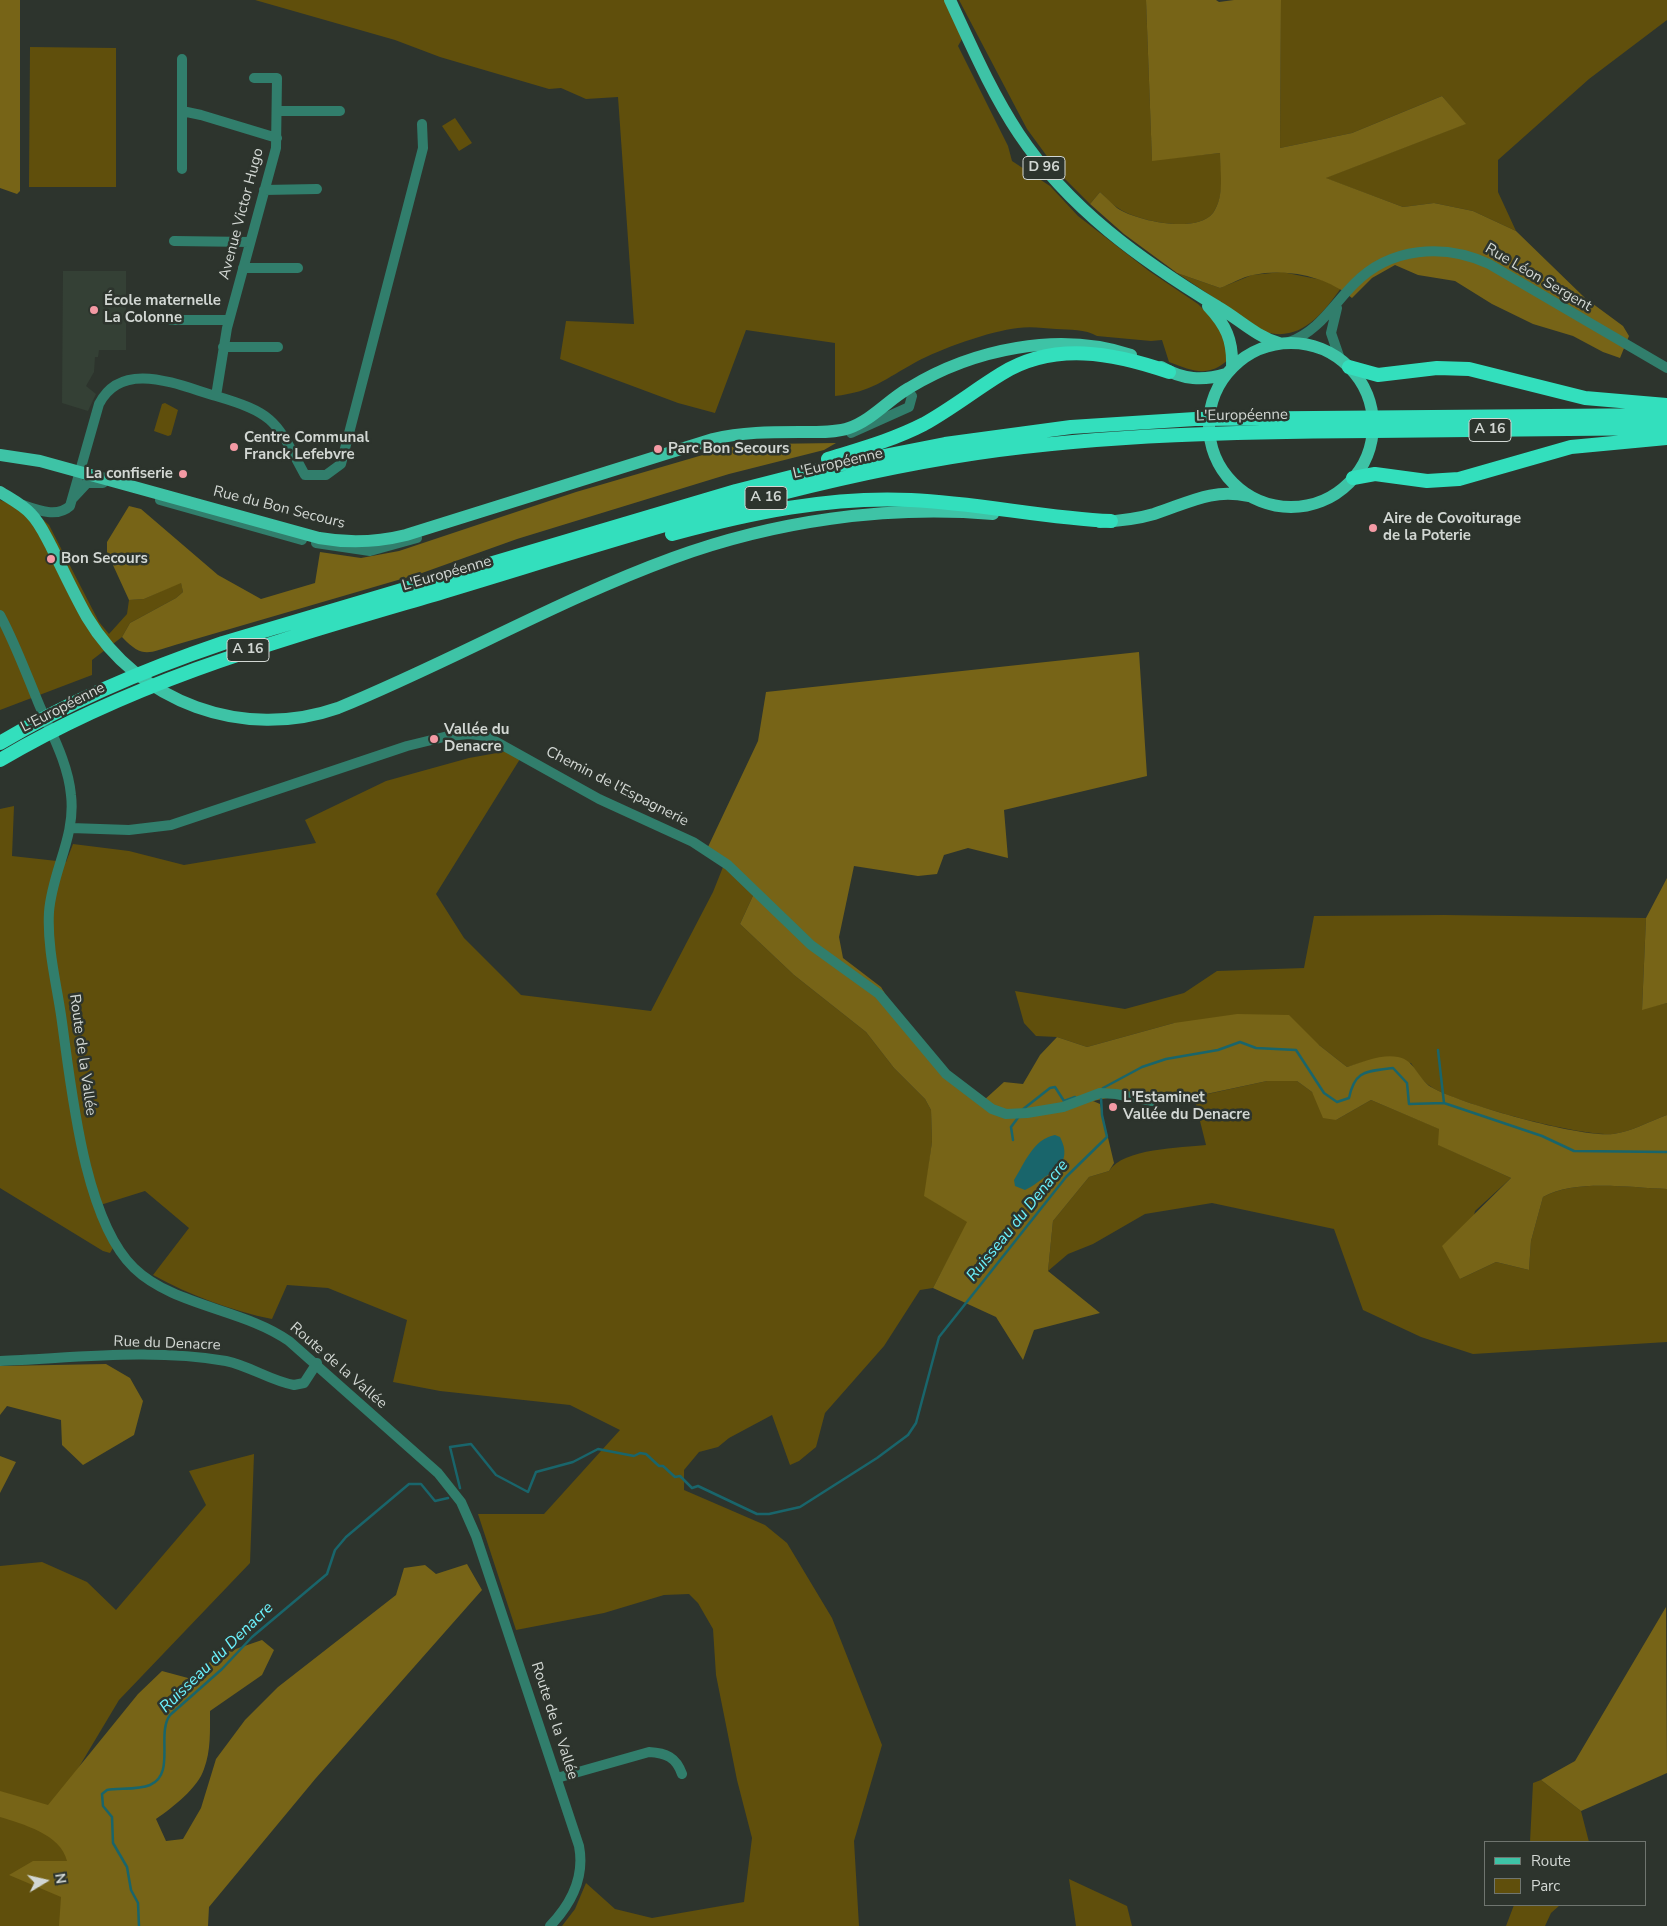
<!DOCTYPE html>
<meta charset="utf-8">
<style>
body{margin:0}
#map{position:relative;width:1667px;height:1926px;overflow:hidden;background:#2d342d;font-family:"Nunito Sans",sans-serif}
canvas{display:block}
.legend{position:absolute;left:1484px;top:1841px;width:162px;height:65px;box-sizing:border-box;background:#2d342d;border:1px solid #6f756f;margin:0;padding:6px 9px;list-style:none;font-size:15px;color:#d2d7d3}
.legend li{display:flex;align-items:center;gap:10px;height:25px}
.legend b{width:25px;border:1px solid #6f756f}
.north{position:absolute;left:20px;top:1856px;width:50px;height:50px;-webkit-text-stroke:4px #2d342d;paint-order:stroke;rotate:81deg;font-size:14px;font-weight:700;line-height:20px;text-align:center;color:#d2d7d3}
.north::after{content:'';display:block;margin:auto;width:18px;height:22px;background:#d2d7d3;clip-path:polygon(50% 0,100% 100%,50% 72%,0 100%)}
</style>
<div id="map">
<canvas width="1667" height="1926"></canvas>
<ul class="legend">
<li><b style="height:6px;background:#3ec3a6"></b>Route</li>
<li><b style="height:14px;background:#604f0c"></b>Parc</li>
</ul>
<div class="north">N</div>
</div>
<script>
const c = document.querySelector('canvas').getContext('2d');
c.lineJoin = 'round';
function fillPath(path, color) { c.fillStyle = color; c.fill(path, 'evenodd'); }
function trace(path, color, width, dash) { c.strokeStyle = color; c.lineWidth = width; c.lineCap = dash ? 'butt' : 'round'; c.setLineDash(dash || []); c.stroke(path); }
function label(font, color, halo, rows, align = 'center') {
  c.font = font + ' "Nunito Sans",sans-serif'; c.lineWidth = 5; c.setLineDash([]); c.textBaseline = 'middle'; c.strokeStyle = halo; c.fillStyle = color; for (const [text, x, y, turn = 0] of rows) {
    c.save(); c.translate(x, y); c.rotate((+turn || 0) * Math.PI / 180); c.textAlign = isNaN(turn) ? turn : align; if (halo) c.strokeText(text, 0, 0); c.fillText(text, 0, 0); c.restore();
  }
}
fillPath(new Path2D(`
 M63,271H126V350H99L98,357H95L94,372L86,386L96,394L88,411L62,403Z`), '#344035');
fillPath(new Path2D(`
 M255,0H945L962,39L958,46L1008,146L1012,161L1050,186L1078,216L1149,271L1198,304L1215,321L1226,340L1228,360C1207,378 1193,371 1169,362L1162,340L1151,341L1097,336C1085,329 1070,330 1056,329C1044,328 1030,326 1018,328C990,331 940,349 916,362C885,379 872,392 835,396V343L746,330L715,413L678,403L560,359L566,321L634,324L618,97L586,99L561,88L549,89L440,57L395,40Z
 M959,0H1146L1152,160L1220,153C1221,172 1225,196 1213,213C1197,234 1136,221 1118,208C1111,204 1106,197 1100,192L1090,204L1060,174L1027,129Z
 M1281,0H1667V20L1589,79L1498,160V192L1516,231L1473,211L1434,203L1403,207L1325,178L1465,124L1442,96L1352,133L1280,148Z
 M30,47L116,48V187H29Z
 M455,118L472,143L459,151L442,126Z
 M1282,272L1322,280L1341,288C1322,315 1300,342 1265,332L1177,273L1220,288L1252,275Z
 M165,403L178,410L171,435L168,436L154,431L162,404Z
 M0,500L38,515L49,525L99,622L109,634L127,614L129,600L144,599L181,582L183,592L176,598L130,623L122,637L92,660V675L0,710Z
 M508,751L520,759L436,894L464,938L521,995L651,1011L713,892L725,862L757,887L740,924L794,975L866,1032L894,1068L925,1099L931,1110L932,1142L925,1196L968,1222L933,1288L920,1290L884,1346L825,1413L816,1447L799,1461L790,1465L772,1415L729,1438L718,1447L699,1452L684,1470V1490L765,1525L787,1543L832,1618L882,1745L854,1841L859,1926H562L575,1909L586,1883L615,1909L652,1918L744,1902L752,1838L737,1780L716,1675L713,1629L698,1603L689,1594L664,1595L604,1613L516,1630L478,1514H544L620,1430L570,1405L440,1391L393,1382L407,1320L328,1288L287,1285L272,1319C232,1311 189,1295 153,1275L189,1228L145,1191L94,1207L113,1248L110,1253L103,1251L0,1188V809L14,806L12,856L66,862L73,844L129,851L184,865L316,843L305,820L386,781L469,758Z
 M1444,915L1646,918L1642,1009L1667,1003V1115C1650,1121 1631,1132 1613,1134C1582,1137 1456,1104 1430,1086C1422,1081 1416,1071 1411,1063L1371,1060L1347,1067L1319,1045L1174,1023L1087,1047L1057,1037L1036,1036L1024,1023L1015,991L1125,1009L1184,993L1217,971L1304,968L1314,916Z
 M1267,1081H1297L1312,1092L1336,1120L1371,1100L1440,1129L1439,1145L1511,1178L1475,1211L1460,1279L1496,1262L1529,1270L1531,1241L1543,1197C1576,1179 1630,1188 1667,1189V1342L1473,1354L1421,1337L1363,1310L1334,1229L1212,1203L1145,1214L1093,1244L1068,1254L1048,1271L1053,1221L1089,1177L1109,1171C1123,1148 1181,1148 1206,1145L1194,1097Z
 M254,1454L250,1563L119,1700L70,1782L87,1880L72,1926H0V1566L42,1562L87,1582L116,1610L206,1505L189,1471Z
 M1541,1780L1581,1811L1589,1842H1530L1533,1783Z
 M1069,1879L1127,1906L1132,1926H1076Z
 M1514,1905H1560L1551,1913L1545,1926H1506Z`), '#604f0c');
fillPath(new Path2D(`
 M0,0H20V191L17,194L0,188Z
 M1146,0H1216L1219,2L1234,0H1281L1280,148L1352,133L1442,96L1466,124L1326,178L1403,207L1434,203L1473,211L1516,231L1585,298L1623,326L1629,336L1620,358L1603,352L1573,336L1533,324L1492,304L1455,281L1418,275L1395,265L1372,278L1352,298C1326,276 1286,268 1253,275C1242,277 1231,284 1220,288L1177,273L1124,234L1090,204L1100,192C1106,197 1111,203 1117,208C1136,221 1197,234 1213,213C1225,196 1220,172 1220,153L1152,161Z
 M836,443L824,450L729,474L517,539L422,573L175,645C148,653 143,659 122,637L130,623L176,598L183,592L181,583L144,599L129,600L107,552V542L129,506L141,509L218,575L261,599L315,583L320,552L361,558L399,551L576,492L730,447L765,444Z
 M1139,652L1147,776L1004,810L1008,858L968,848L944,855L937,874L918,876L854,866L839,937L843,958L881,987L904,1025L931,1056L983,1101L1004,1082L1023,1084L1040,1055L1057,1037L1087,1047L1174,1023L1237,1014L1289,1015L1319,1045L1347,1067C1363,1062 1381,1054 1398,1057C1415,1060 1418,1079 1431,1087C1461,1104 1580,1138 1613,1134C1631,1132 1650,1121 1667,1115V1189C1630,1188 1575,1179 1543,1197L1531,1241L1529,1270L1496,1262L1460,1279L1442,1246L1511,1178L1438,1145L1439,1129L1371,1100L1336,1120L1323,1118L1312,1092L1297,1081H1267L1155,1105L1117,1096L1093,1101L1100,1104L1114,1163L1109,1171L1089,1177L1053,1221L1048,1271L1100,1313L1034,1330L1023,1360L996,1317L933,1288L967,1222L924,1196L932,1142L931,1110L925,1099L894,1068L866,1032L794,975L740,924L757,887L707,849L758,741L766,692Z
 M1667,878V1003L1642,1010L1646,918Z
 M106,1364L130,1378L143,1401L134,1435L83,1465L62,1445L61,1420L7,1406L0,1415V1366Z
 M0,1456L16,1462L0,1493Z
 M467,1564L482,1590L316,1778L209,1907L208,1926H59L61,1897L9,1875L33,1861H67C61,1834 22,1824 0,1817V1791L48,1805L138,1694L162,1671L188,1678L221,1654L262,1640L274,1650L262,1675L210,1711C210,1730 211,1751 204,1769C198,1788 172,1808 156,1819L166,1841L183,1839L201,1808L216,1759L245,1720L278,1687L396,1595L404,1568L425,1565L436,1574Z
 M1666,1607L1667,1773L1581,1811L1541,1780L1575,1761Z`), '#776417');
fillPath(new Path2D(`
 M1055,1135L1060,1137C1067,1151 1065,1157 1059,1170C1043,1175 1039,1184 1025,1190L1015,1186L1014,1180C1025,1163 1033,1139 1055,1135Z`), '#19656b');
trace(new Path2D(`
 M1438,1050L1444,1103
 M1102,1091L1103,1088L1142,1067L1166,1059L1218,1050L1240,1042L1256,1048L1296,1050L1324,1093L1337,1102L1349,1098C1355,1069 1367,1072 1393,1068L1407,1083L1409,1104L1444,1103L1542,1136L1574,1151L1667,1152
 M1022,1110L1050,1088L1055,1087L1064,1101L1075,1097
 M1013,1140L1011,1127L1020,1115
 M460,1488L450,1447L471,1444L496,1475L528,1492L536,1472L573,1462L598,1449L634,1456L640,1453L646,1454L659,1466H663L675,1477L680,1476L692,1488L698,1486L757,1514H769L800,1507L877,1458L908,1435L916,1423L939,1337L1066,1177L1107,1137L1102,1115L1101,1097
 M139,1926L138,1903L131,1890L127,1867L113,1843L112,1817L103,1806L102,1794L107,1790C120,1788 138,1790 150,1785C176,1774 156,1734 170,1715L222,1669L252,1637L327,1574L335,1550L346,1537L409,1484H421L435,1501L448,1498`), '#19656b', 2.5);
trace(new Path2D(`
 M182,111L201,115L277,138
 M277,111H340
 M182,169V59
 M264,190L317,189
 M174,241L250,242
 M243,268H298
 M1337,308L1331,333L1340,359
 M171,320H229
 M1289,342C1319,331 1332,306 1354,284C1390,247 1444,243 1489,264L1667,368
 M223,347H278
 M216,396C277,414 276,422 305,475H326L341,464L423,148L422,124
 M851,433L909,407L912,396L906,389
 M73,498L87,483H103
 M160,500L302,540
 M23,505C37,510 57,518 70,506L99,404C122,358 180,386 216,396L227,328L276,148L277,78H254
 M316,543L370,551L417,538
 M0,615C15,643 26,673 38,702C50,731 68,762 71,795C76,837 52,871 49,912C47,946 56,982 61,1015C71,1084 83,1219 134,1268C173,1306 244,1309 289,1341L438,1473L461,1502L476,1536L579,1846C585,1877 571,1904 550,1926
 M71,828L129,830L171,825L407,746L448,736L469,734L486,736L599,799L693,842L728,865L811,945L879,994L946,1074L992,1109L1006,1114L1027,1113L1063,1107L1100,1093L1116,1094L1152,1101
 M0,1361C74,1358 152,1348 226,1361C250,1366 271,1381 294,1385L304,1383L317,1363
 M557,1778L649,1752C666,1753 676,1757 682,1774`), '#317e6c', 10);
trace(new Path2D(`
 M950,0C971,45 991,92 1019,134C1069,209 1142,261 1218,307C1239,319 1255,336 1279,343
 M1208,306C1226,325 1233,340 1232,367
 M1209 425a82 82 0 1 1 164 0a82 82 0 1 1-164 0Z
 M1161,367C1183,380 1203,381 1226,374
 M0,455L40,461L319,538C347,543 378,542 406,535L713,439C742,432 770,432 800,432C816,432 834,433 849,428C872,420 888,400 909,388C973,349 1059,331 1131,355
 M0,492C11,499 23,505 31,514C40,523 45,535 51,546C63,570 74,594 87,617C138,703 244,741 338,708C451,662 558,600 673,558C774,521 886,505 993,514
 M1100,522C1119,521 1137,519 1154,514C1188,503 1212,488 1248,496`), '#3ec3a6', 12);
trace(new Path2D(`
 M1349,367L1378,375L1437,368L1469,369L1585,398L1667,405
 M828,459C860,449 893,440 924,424C951,409 975,390 1001,374C1054,341 1114,353 1169,372
 M1353,478L1375,474L1427,481L1459,479L1571,447L1667,438
 M672,534C750,513 830,496 911,500C979,503 1044,518 1111,521
 M0,743C70,701 146,669 223,643L736,491L838,465L945,444L1071,427L1195,419L1667,415
 M0,760C141,677 288,638 443,592C619,539 795,480 977,453C1109,434 1241,432 1373,431C1471,430 1569,429 1667,428`), '#33dfbd', 14);
for (const [x, y, r, color] of [
 [94,310,5,"#f49aa4"],
 [234,447,5,"#f49aa4"],
 [658,449,5,"#f49aa4"],
 [183,474,5,"#f49aa4"],
 [1373,528,5,"#f49aa4"],
 [51,559,5,"#f49aa4"],
 [434,739,5,"#f49aa4"],
 [1113,1107,5,"#f49aa4"]
]) { const dot = new Path2D(); dot.arc(x, y, r, 0, 2 * Math.PI); c.fillStyle = color; c.fill(dot); trace(dot, '#2d342d', 2); }
for (const [x, y, w] of [
 [1044,168,42],
 [1490,430,42],
 [766,498,42],
 [248,650,42]
]) { const box = new Path2D(); box.roundRect(x - w / 2, y - 11.5, w, 23, 4); c.fillStyle = '#2d342d'; c.fill(box); trace(box, '#d2d7d3', 1); }
label('bold 14px', '#d2d7d3', null, [
 ["D 96",1044,168],
 ["A 16",1490,430],
 ["A 16",766,498],
 ["A 16",248,650]
]);
label('15px', '#d2d7d3', '#2d342d', [
 ["Avenue Victor Hugo",242,214,-75],
 ["Rue Léon Sergent",1538,278,30],
 ["L'Européenne",1242,416,-1],
 ["L'Européenne",838,464,-13],
 ["Rue du Bon Secours",279,508,14],
 ["L'Européenne",447,574,-16],
 ["L'Européenne",63,708,-27],
 ["Chemin de l'Espagnerie",617,787,27],
 ["Route de la Vallée",82,1055,82],
 ["Rue du Denacre",167,1344,2],
 ["Route de la Vallée",338,1366,41],
 ["Route de la Vallée",554,1721,72]
]);
label('bold 15px', '#d2d7d3', '#2d342d', [
 ["École maternelle",104,301],
 ["La Colonne",104,318],
 ["Centre Communal",244,438],
 ["Franck Lefebvre",244,455],
 ["Parc Bon Secours",668,449],
 ["La confiserie",173,474,"right"],
 ["Aire de Covoiturage",1383,519],
 ["de la Poterie",1383,536],
 ["Bon Secours",61,559],
 ["Vallée du",444,730],
 ["Denacre",444,747],
 ["L'Estaminet",1123,1098],
 ["Vallée du Denacre",1123,1115]
], 'left');
label('italic 16px', '#6cf3fe', '#2d342d', [
 ["Ruisseau du Denacre",1018,1221,-51],
 ["Ruisseau du Denacre",217,1658,-44]
]);
</script>
